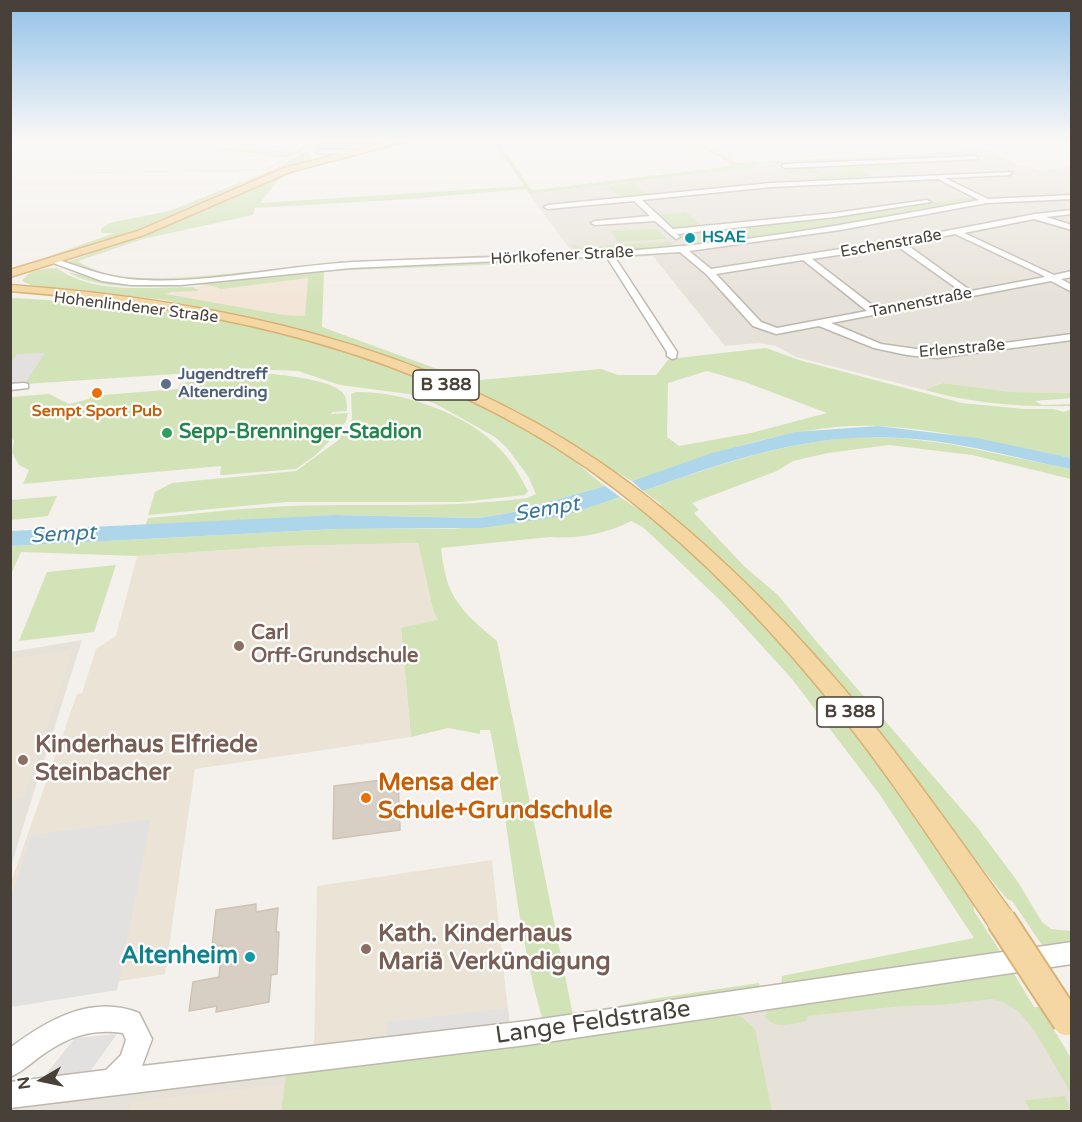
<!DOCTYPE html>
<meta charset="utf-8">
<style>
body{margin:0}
#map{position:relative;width:1082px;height:1122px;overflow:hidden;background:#f4f0eb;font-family:"Varela Round",sans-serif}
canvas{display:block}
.frame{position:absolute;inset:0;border:12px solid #474139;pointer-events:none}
.north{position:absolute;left:12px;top:1050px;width:60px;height:60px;-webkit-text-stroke:4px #fff;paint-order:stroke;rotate:261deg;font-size:16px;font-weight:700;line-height:24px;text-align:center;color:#474139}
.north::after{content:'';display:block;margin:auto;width:21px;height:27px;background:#474139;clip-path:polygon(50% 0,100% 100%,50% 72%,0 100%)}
</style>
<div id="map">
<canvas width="1082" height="1122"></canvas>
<div class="frame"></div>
<div class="north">N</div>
</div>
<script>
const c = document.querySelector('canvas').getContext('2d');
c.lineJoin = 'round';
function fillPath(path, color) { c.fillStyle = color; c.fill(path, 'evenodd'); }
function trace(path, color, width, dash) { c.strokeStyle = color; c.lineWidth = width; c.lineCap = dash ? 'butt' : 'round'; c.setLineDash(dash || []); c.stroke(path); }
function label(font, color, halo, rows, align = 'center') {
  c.font = font + ' "Varela Round",sans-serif'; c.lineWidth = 4.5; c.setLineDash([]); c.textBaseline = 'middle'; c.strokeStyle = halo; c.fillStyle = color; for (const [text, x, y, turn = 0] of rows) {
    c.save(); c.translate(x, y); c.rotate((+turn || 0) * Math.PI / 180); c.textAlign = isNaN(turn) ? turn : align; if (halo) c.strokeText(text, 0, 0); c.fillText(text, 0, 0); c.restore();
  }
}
fillPath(new Path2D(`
 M990,150L1016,164L1040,171L1071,166V393L1012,392L943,383L925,390L796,357L776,346L758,343L725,346L648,250L571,254V251L529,194L743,169L737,163Z
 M82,640L27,814L11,866V652Z
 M1010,973L1072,1074L1071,1112H11V1104Z`), '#e7e2d9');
fillPath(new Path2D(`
 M300,277L309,278L305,316L284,315L165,294L172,292L198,291L193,287L211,284L221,289Z`), '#f3e6d9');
fillPath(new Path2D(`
 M418,543L433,610L439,621L401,629L411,737L195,769L165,974L11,998V882L77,694L82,693L96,649L116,636L137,556L283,546Z
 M72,650L23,797L11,799V659Z
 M492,860L510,1029L314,1051L317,886Z
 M286,1084L281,1111L130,1112L131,1102Z`), '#ebe4d6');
fillPath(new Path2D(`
 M311,140H316L307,148L267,170L11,174L266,169L288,158L212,149L229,148L296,152Z
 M321,140H402L337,152L317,149L315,146Z
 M412,140H421L365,151L293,172L280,178L260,203L524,186L493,140H497L531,189L534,190L732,166L719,156L683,140L710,149L737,163L778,161L779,164L757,163L750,172L740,167L743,169L529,194L527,189L409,199L255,208L253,215L143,239L78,261C111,285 176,278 215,275C227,274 240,272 252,272L248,275C194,279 140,287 88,270C81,268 72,266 67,262L125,241L285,173L385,145Z
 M306,151L312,159L244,183L130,233L97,245L47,257L114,233H101V229L109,223L169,211L274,169Z
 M900,164L914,169L864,171L874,178L821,181L811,173H789L785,167H814L822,174L843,173L835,167Z
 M632,183L651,196L623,198L607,186Z
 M968,198L979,200L859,224L734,241L690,244L683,241L677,234Z
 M685,212L706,228L673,229L658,215Z
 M657,229L667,239L618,242L611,231Z
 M664,242H670L673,245L670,246L672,248L580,254L571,245H578L581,250L593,249L599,246Z
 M649,253L652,256L487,265L324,271L322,327L470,381L601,369L618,375H656L669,359L766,348L799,360L962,403L1024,409H1054L1064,412L1071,409V458C1007,446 943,429 877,426C792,423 711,455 632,481L554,435L444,379L234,315L165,300L31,285L22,281C29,269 44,269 57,268C94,295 149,287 193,287L199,291L172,292L166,294L284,315L305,316L308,278L221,289C206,282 191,285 175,286C145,287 94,289 68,272L103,280L137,284L378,265ZM707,371L745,382L827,413L751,433L679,446L667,437L668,383Z
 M11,298C176,306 343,333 492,412C521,427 551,444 577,463C587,471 595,479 605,486L509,513L479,518L334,515L145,526L148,518C195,514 242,508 289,506C369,503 448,509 527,498L536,494L528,476L507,448L495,437L436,404L409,394L340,385L298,371L252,369L25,384L17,354L11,364Z
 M238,372C258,372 330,377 343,393C347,398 347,405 347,411L332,412L331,414L348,413L346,421L338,432L317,454L296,469L222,475H220L221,466L23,484L29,470L19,465L12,453L14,440L11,439V397L49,394L69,404L89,399L91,396L178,389L180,384L212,375Z
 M943,383L1012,392L1071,393V398L1035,401L1042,405L1071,404V406C1021,407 974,404 925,390Z
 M356,392C402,391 469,414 500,449C512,461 520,476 528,491L525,495L461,502H286L148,515L155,492L172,483L296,471L336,442L347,428L352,419L351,394Z
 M862,437L901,438L950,444L1071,469V479L972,455L889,445L828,453L793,461L777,471L692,503L699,510L694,513L745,567L778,595L816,641L977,827L1018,882L1042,922L1051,929L1071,931V944L1044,948L1012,901L1007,899C955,836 909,768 857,704C798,631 730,568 660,506L661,504L643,491C715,466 785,441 862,437Z
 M57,496L48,516L11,520V500Z
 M620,497C628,503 637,508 646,514C666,528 686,548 704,565C810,663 892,782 973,901L974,911L1002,954L781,988L782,976L974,938L880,795L792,679L721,601L644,528L631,521C607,534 577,539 550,537L441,548C446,598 461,611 497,641L573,1015L658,998L759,983L760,990L543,1021C515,926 510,826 490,730H480V734L448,728L411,737L401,628L438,620L433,610L418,543L283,546L137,556L21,552L11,574V546L335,529H454L564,516Z
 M116,565L94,632L19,641L47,572Z
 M1013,972L1034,1007H1040L1071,1058V1093L1034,1030L1019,1012L1003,1002L992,999L941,1005L902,1006L808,1016L806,1021C792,1024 775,1030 765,1017L769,1008Z
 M727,1013L742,1017L755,1029L772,1111L281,1112L286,1076L197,1087L167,1088Z
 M1065,1096L1071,1111H1030L1025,1100Z`), '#d3e3b8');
fillPath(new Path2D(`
 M45,353L25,384L11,385V364L17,354Z
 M151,819L117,990L11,1007V898L31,835Z
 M508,1008L510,1029L387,1043V1022Z
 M117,1034L86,1077L39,1083L75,1038Z`), '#e3e1df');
fillPath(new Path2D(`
 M878,426L977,438L1071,458V469C1015,458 959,441 901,438C810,432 727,461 643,491L632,481L712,453L795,432Z
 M605,486L620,497L564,516L481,528L335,529L11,546V531L334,515L479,518L509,513Z`), '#aed6ea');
const building = new Path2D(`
 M398,778L400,830L333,839L334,786Z
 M256,904V912L278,908L276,932H279L277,974L271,975L269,1002L216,1012L217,1006L189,1011L193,982L219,977L222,945L212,947L216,910Z`);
fillPath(building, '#d7cec4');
trace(building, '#cec3b5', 1.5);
const minor = new Path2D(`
 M319,150H351L354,152L351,154L317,153Z
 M976,156L978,159L785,168L782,166L785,164Z
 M1012,172L1010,175L945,178L988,199L1072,195V199L987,203L840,230L689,251L711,269L899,240L1035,214L1072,210V214L1046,217L1072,225V230L1034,219L964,233L1054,275L1072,271V277L1061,279L1072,285V292L1051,281L831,323L881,344L937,352L1072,334V340L937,358L907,355L874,348L819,326L776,334L753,326L706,274L680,252L614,256L677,352L676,358L672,359L667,356V352L606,256L351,268L181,285H131L102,281L48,261L52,258C78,266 102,276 129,279C202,286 280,266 354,262C463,257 573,257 682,246C782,237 881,218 979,200L938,179L771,187L642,200L673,229L835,213L927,200L931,202L835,217L677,234L680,237L676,239L655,221L595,225L591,223L595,221L650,216L634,201L548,209L544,207L548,205L771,183ZM955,234L1042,275L1045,277L971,291L906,244ZM897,246L962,292L877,309L812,259ZM803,260L867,311L777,328L761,322L716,274Z
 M24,383L28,384V388L10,390V384Z
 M1072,942V964L527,1045L10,1108V1082L106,1070L121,1055L126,1040L123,1033C89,1028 65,1038 38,1058C29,1065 21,1072 10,1077V1048C47,1020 92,994 139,1013L152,1039L142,1066L527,1021Z`);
const major = new Path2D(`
 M395,140H411L290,172L144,235L10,277V270L138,231L284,168Z
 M10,285C216,300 424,343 598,461C688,522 768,601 839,683C901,755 955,834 1011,911L1015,920L1011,929L1001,933L991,929C937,849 885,768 823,693C754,609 676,531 587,468C418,350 213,307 10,291Z`);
trace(minor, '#beb7ae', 3);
trace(major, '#d8b274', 3);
fillPath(minor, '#fff');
fillPath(major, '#f4d7a3');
const majorBridge = new Path2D(`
 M1001,920L1067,1021`);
trace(majorBridge, '#d8b274', 32, []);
trace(majorBridge, '#f4d7a3', 28);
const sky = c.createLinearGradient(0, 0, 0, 297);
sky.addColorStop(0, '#91c2e9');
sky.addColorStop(0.47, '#faf8f6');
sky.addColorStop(1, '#faf8f600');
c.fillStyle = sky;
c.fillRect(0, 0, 1082, 297);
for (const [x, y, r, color] of [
 [690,238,6,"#0f9aa8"],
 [166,384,6,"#5c6f8a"],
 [97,393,6,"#e8710a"],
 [167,433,6,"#2e9e5b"],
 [239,646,6,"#8d6e63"],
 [23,760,6,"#8d6e63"],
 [366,798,6,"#e8710a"],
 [366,949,6,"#8d6e63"],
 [250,957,6,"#0f9aa8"]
]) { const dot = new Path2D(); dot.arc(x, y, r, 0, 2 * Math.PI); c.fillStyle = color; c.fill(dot); trace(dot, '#fff', 2); }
label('bold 16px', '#0d838f', '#fff', [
 ["HSAE",702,238]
], 'left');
label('16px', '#474139', '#fff', [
 ["Eschenstraße",891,244,-10],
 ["Hörlkofener Straße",562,256,-3],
 ["Tannenstraße",921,303,-11],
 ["Hohenlindener Straße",136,308,7],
 ["Erlenstraße",962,349,-5]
]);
label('bold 16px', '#4e5e75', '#fff', [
 ["Jugendtreff",178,375],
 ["Altenerding",178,393]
], 'left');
label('bold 16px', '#c56008', '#fff', [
 ["Sempt Sport Pub",97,412]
]);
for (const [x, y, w] of [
 [446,385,66],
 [850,712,66]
]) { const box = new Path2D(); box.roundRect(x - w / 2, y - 15, w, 30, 4.5); c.fillStyle = '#fff'; c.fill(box); trace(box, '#474139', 1.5); }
label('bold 18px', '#474139', null, [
 ["B 388",446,385],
 ["B 388",850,712]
]);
label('bold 20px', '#27864d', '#fff', [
 ["Sepp-Brenninger-Stadion",179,433]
], 'left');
label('bold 20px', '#785e54', '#fff', [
 ["Carl",251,634],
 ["Orff-Grundschule",251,657]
], 'left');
label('italic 21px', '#39789a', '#fff', [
 ["Sempt",547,510,-10],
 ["Sempt",63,535,-3]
]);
label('bold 24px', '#785e54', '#fff', [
 ["Kinderhaus Elfriede",35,746],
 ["Steinbacher",35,774],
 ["Kath. Kinderhaus",378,935],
 ["Mariä Verkündigung",378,963]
], 'left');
label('bold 24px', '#c56008', '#fff', [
 ["Mensa der",378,784],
 ["Schule+Grundschule",378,812]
], 'left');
label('bold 24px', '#0d838f', '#fff', [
 ["Altenheim",238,957]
], 'right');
label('24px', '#474139', '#fff', [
 ["Lange Feldstraße",593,1023,-8]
]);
</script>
